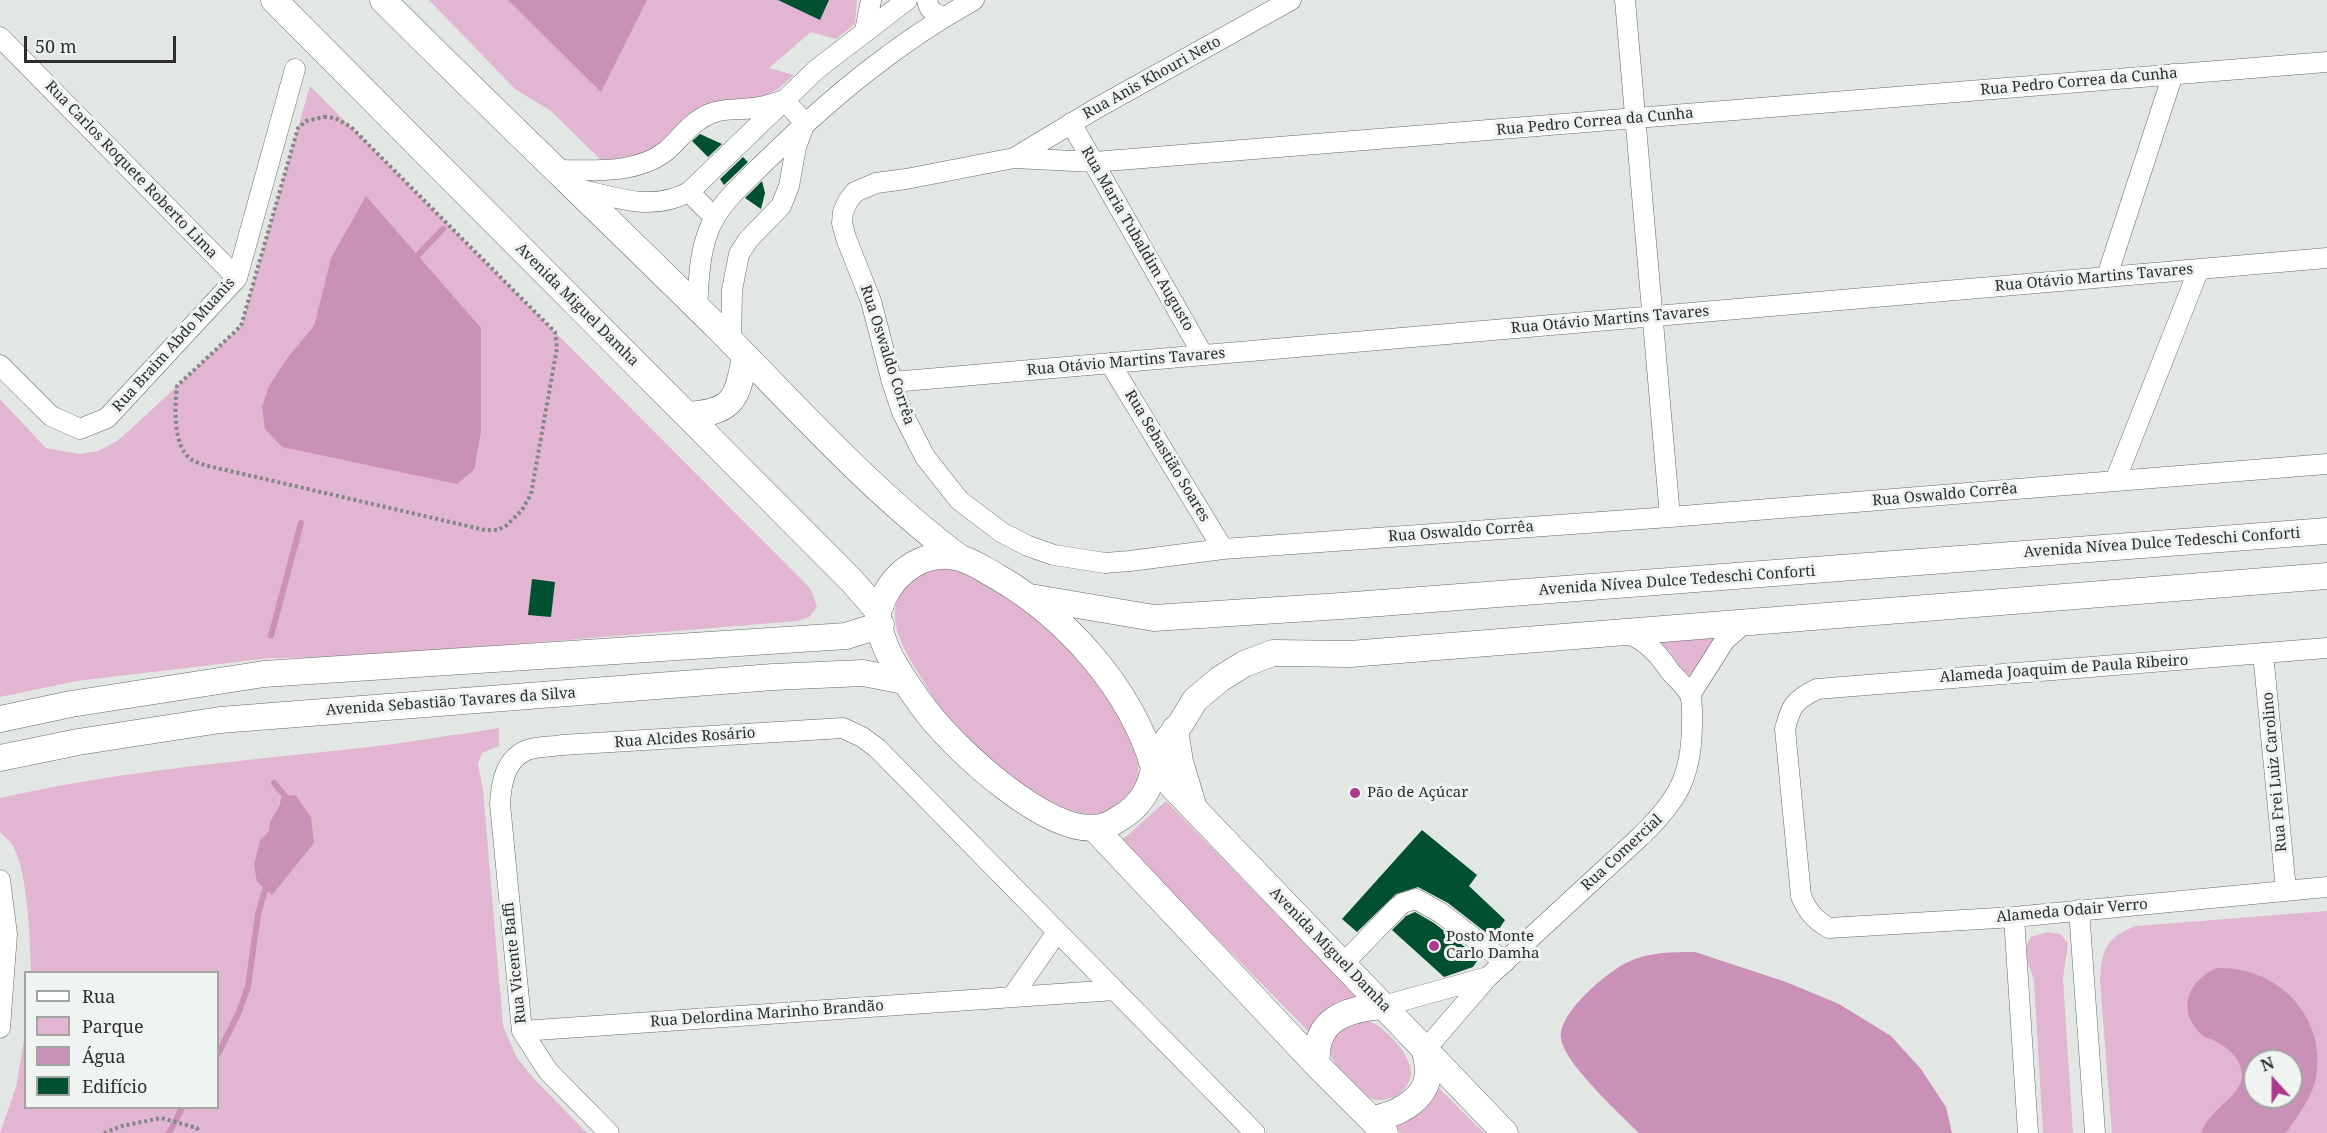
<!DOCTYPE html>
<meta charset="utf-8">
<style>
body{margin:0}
#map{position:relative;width:2327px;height:1133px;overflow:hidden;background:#e3e7e4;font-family:"Noto Serif",serif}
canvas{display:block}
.legend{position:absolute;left:24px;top:971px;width:195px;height:138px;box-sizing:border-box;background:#f0f4f1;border:2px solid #a2a4a2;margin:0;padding:8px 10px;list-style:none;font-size:18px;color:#2c2d2c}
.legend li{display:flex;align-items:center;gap:12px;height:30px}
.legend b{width:30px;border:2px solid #a2a4a2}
.north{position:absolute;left:2243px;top:1049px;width:60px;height:60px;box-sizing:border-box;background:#f0f4f1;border:2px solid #a2a4a2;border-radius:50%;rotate:339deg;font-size:16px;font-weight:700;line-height:24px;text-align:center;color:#2c2d2c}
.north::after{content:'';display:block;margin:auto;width:21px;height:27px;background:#ae3890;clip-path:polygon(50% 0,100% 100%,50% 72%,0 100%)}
.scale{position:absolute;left:24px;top:36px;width:152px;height:27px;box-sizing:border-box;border:3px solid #2c2d2c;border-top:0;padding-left:8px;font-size:18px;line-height:21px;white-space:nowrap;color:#2c2d2c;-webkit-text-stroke:4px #f0f4f1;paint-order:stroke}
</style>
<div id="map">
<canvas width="2327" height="1133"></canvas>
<ul class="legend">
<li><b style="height:8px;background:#fff"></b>Rua</li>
<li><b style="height:16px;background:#e2b6d3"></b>Parque</li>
<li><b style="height:16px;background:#cb90b7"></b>Água</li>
<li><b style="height:16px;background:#015031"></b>Edifício</li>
</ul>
<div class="north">N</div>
<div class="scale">50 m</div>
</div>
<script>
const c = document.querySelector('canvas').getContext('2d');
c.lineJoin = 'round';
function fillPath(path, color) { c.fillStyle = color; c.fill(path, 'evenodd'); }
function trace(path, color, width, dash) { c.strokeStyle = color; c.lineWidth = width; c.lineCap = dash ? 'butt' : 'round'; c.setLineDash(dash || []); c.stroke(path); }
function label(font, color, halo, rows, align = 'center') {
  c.font = font + ' "Noto Serif",serif'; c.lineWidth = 6; c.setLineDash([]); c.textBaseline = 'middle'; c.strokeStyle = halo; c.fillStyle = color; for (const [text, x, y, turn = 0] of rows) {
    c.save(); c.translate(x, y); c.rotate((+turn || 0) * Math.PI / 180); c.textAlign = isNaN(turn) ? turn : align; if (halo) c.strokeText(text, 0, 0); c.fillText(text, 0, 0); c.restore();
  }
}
fillPath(new Path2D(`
 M429,0H857L855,24L836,39L811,32L769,68L794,75L778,89L659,146L645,155L614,161L601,160L551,111L515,89Z
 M310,86L805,583L811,590L817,607L809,617L798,621L359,657L270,658L77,681L0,697V399L46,448L80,454L98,451L117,441L130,430L241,326Z
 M938,568C943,568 950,567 956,569C986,578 1042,620 1064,642C1089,669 1145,741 1138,779C1136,788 1130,795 1123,801C1110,812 1099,817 1082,813C1037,804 966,743 939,706C930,694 923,680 915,668C901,644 884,614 904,589C915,577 922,572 938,568Z
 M1723,630L1690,684L1670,652L1654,636Z
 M499,728V746L482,753L478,764L483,789L503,1026L517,1058L535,1080L587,1133H0L16,1087L25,1035L26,1108H218V972H31C30,940 28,873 13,846C10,841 4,836 0,832V798C118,771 240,761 360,748C406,743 453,735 499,728Z
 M1166,801L1358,998L1315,1038L1121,841Z
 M2327,911V1133H2112L2100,982C2101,951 2106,937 2136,926ZM2255,1061H2291V1097H2255Z
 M2047,932L2060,934L2068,943L2063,979L2073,1133H2043L2034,981C2030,965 2021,952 2031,937Z
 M1363,1019C1376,1022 1384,1030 1393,1039C1405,1052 1419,1072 1405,1088C1401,1093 1397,1097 1390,1098C1384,1100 1378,1101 1372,1099C1362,1095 1354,1086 1347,1078C1329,1059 1327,1053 1336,1029Z
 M1433,1082L1484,1133H1401L1389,1121Z`), '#e2b6d3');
fillPath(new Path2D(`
 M508,0H647L601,92Z
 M366,196L481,328V432L474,470L457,484L282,447L265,429L262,407L269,386L288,357L314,326L331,258Z
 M295,795L311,817L314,843L272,895L257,882L254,865L260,841L269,831L270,822L285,796Z
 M1695,952L1786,982L1839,1004L1891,1036L1921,1069L1946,1107L1952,1133H1639C1621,1115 1563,1062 1561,1038C1558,1013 1607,972 1628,962C1648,952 1673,952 1695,952Z
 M2217,968C2275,966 2323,1012 2317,1071C2315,1094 2299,1114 2286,1133H2201C2209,1108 2243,1097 2242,1074C2241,1058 2226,1046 2213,1040C2208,1038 2204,1038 2201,1034C2176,1010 2188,980 2217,968ZM2255,1061H2291V1097H2255Z`), '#cb90b7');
trace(new Path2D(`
 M414,262L418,255L443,229
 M271,636L301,523
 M274,783L285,796L283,803
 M218,1054L238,1014L248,987L258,914L267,883
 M169,1133L182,1108`), '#cb90b7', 6);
fillPath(new Path2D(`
 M778,0H829L820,20Z
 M700,134L722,144L708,157L692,141Z
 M743,157L748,162L724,185L720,179Z
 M762,181L765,193L761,209L745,198Z
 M532,579L555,582L551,617L528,615Z
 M1422,830L1477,875L1469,886L1505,920L1493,938L1448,903L1418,887L1396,894L1357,932L1342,919Z
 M1415,912L1434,923L1479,958L1473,967L1444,977L1392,930L1406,916Z`), '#015031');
const minor = new Path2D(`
 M927,0C929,11 935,15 945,17
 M1625,0L1670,517
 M865,31L871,0
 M0,37L237,278
 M2327,62L1094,162L1014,158L906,179L876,183L855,192L848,201L843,212L842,223L846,238L871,301L892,382L902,412L925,457L959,500L1001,532L1028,546L1054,555L1105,563L1130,561L1223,549L1670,517L2327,464
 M1071,123L1203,355
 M1014,158L1097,108L1291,0
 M554,170C590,170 636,175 666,151C681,138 692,120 712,113C725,108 739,110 753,108C763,107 774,103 784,100L805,123L796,147L789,186L781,206L748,240L739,254L732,290L731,342
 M573,188C614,196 649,213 689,192L817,69L907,0
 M689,192L715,218
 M2107,276L2173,74
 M697,308C699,278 699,246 714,219C727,196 751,176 769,158C832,97 898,42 974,0
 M1110,363L1223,549
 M0,365L51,416L80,429L107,418L237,278L295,69
 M892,382L2327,258
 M2115,481L2199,269
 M2327,648L1817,689C1795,700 1791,705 1785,729L1801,896C1807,911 1815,920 1829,928L2014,917L2327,887
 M2263,653L2286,890
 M1690,695L1725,640L1746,622
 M0,880L7,934L0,1028
 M2079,910L2095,1133
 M2014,917L2028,1133
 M1343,964L1398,907L1403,903L1416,899L1441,913L1505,962
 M1012,997L1057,932
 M1383,1006L1488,977
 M522,1031L1115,990
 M1425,1050L1488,977L1641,836C1677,801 1691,778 1692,727C1692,718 1693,703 1690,695C1686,686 1675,678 1669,670C1658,653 1644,638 1624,633
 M609,1133L548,1071L522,1031L500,804C501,784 505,759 527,750C537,746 551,747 562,745L843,728L862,737L877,748L1255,1133`);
const major = new Path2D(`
 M274,0L851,580L878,611
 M383,0C494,111 608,219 720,330C797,408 872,492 960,558
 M687,415C734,412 737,399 745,357
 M1030,597L1154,618L1341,606L2327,531
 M0,719L71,704L264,674L846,636L881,625
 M1175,729L1180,762L1193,805
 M0,758L78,742L220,720L773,677L863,673L904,681
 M1151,760L1181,723L1195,700L1220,679L1244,664L1273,653L1350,654L2327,576
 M1154,767C1151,789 1139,807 1120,818C1113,823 1104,827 1095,828C1044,831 960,753 930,716C916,698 903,679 892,660C885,647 877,627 878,612C879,608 882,603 883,599C896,570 927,549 960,558C972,561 985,570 996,576C1067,617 1130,688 1154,767L1505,1133
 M1094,828L1317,1065L1385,1133
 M1317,1065C1313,1019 1346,1009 1383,1006
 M1371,1119C1394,1116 1426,1101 1428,1074C1429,1067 1426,1058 1425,1050`);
trace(minor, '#666967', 21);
trace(major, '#666967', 27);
trace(new Path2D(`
 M324,117L335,118L351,127L555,332L557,348L531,494L522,510L507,525L498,530H485L204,465C200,463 194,462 191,459C172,446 175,405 177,386L241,326L298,128L306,121Z
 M104,1133L122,1126L161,1118L197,1128L198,1133`), '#848684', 4, [3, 3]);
trace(minor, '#fff', 20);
trace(major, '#fff', 26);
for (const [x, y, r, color] of [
 [1355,793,6,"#ae3890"],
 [1434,946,6,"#ae3890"]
]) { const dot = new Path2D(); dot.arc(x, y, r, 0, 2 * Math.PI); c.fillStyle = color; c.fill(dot); trace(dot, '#f0f4f1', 2); }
label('15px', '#2c2d2c', '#f0f4f1', [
 ["Rua Anis Khouri Neto",1152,78,-29],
 ["Rua Pedro Correa da Cunha",2079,82,-5],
 ["Rua Pedro Correa da Cunha",1595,122,-5],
 ["Rua Carlos Roquete Roberto Lima",131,170,46],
 ["Rua Maria Tubaldim Augusto",1137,239,60],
 ["Rua Otávio Martins Tavares",2094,278,-5],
 ["Avenida Miguel Damha",577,305,45],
 ["Rua Otávio Martins Tavares",1610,320,-5],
 ["Rua Braim Abdo Muanis",174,345,-48],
 ["Rua Oswaldo Corrêa",887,355,72],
 ["Rua Otávio Martins Tavares",1126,362,-5],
 ["Rua Sebastião Soares",1167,456,59],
 ["Rua Oswaldo Corrêa",1945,495,-5],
 ["Rua Oswaldo Corrêa",1461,532,-4],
 ["Avenida Nívea Dulce Tedeschi Conforti",2162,543,-4],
 ["Avenida Nívea Dulce Tedeschi Conforti",1677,581,-4],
 ["Alameda Joaquim de Paula Ribeiro",2064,669,-4],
 ["Avenida Sebastião Tavares da Silva",451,702,-4],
 ["Rua Alcides Rosário",685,738,-4],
 ["Rua Frei Luiz Carolino",2275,772,-95],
 ["Rua Comercial",1622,853,-43],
 ["Alameda Odair Verro",2072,911,-5],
 ["Avenida Miguel Damha",1330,950,46],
 ["Rua Vicente Baffi",515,963,-96],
 ["Rua Delordina Marinho Brandão",767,1014,-4]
]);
label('15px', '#2c2d2c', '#f0f4f1', [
 ["Pão de Açúcar",1367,793],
 ["Posto Monte",1446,937],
 ["Carlo Damha",1446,954]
], 'left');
</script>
